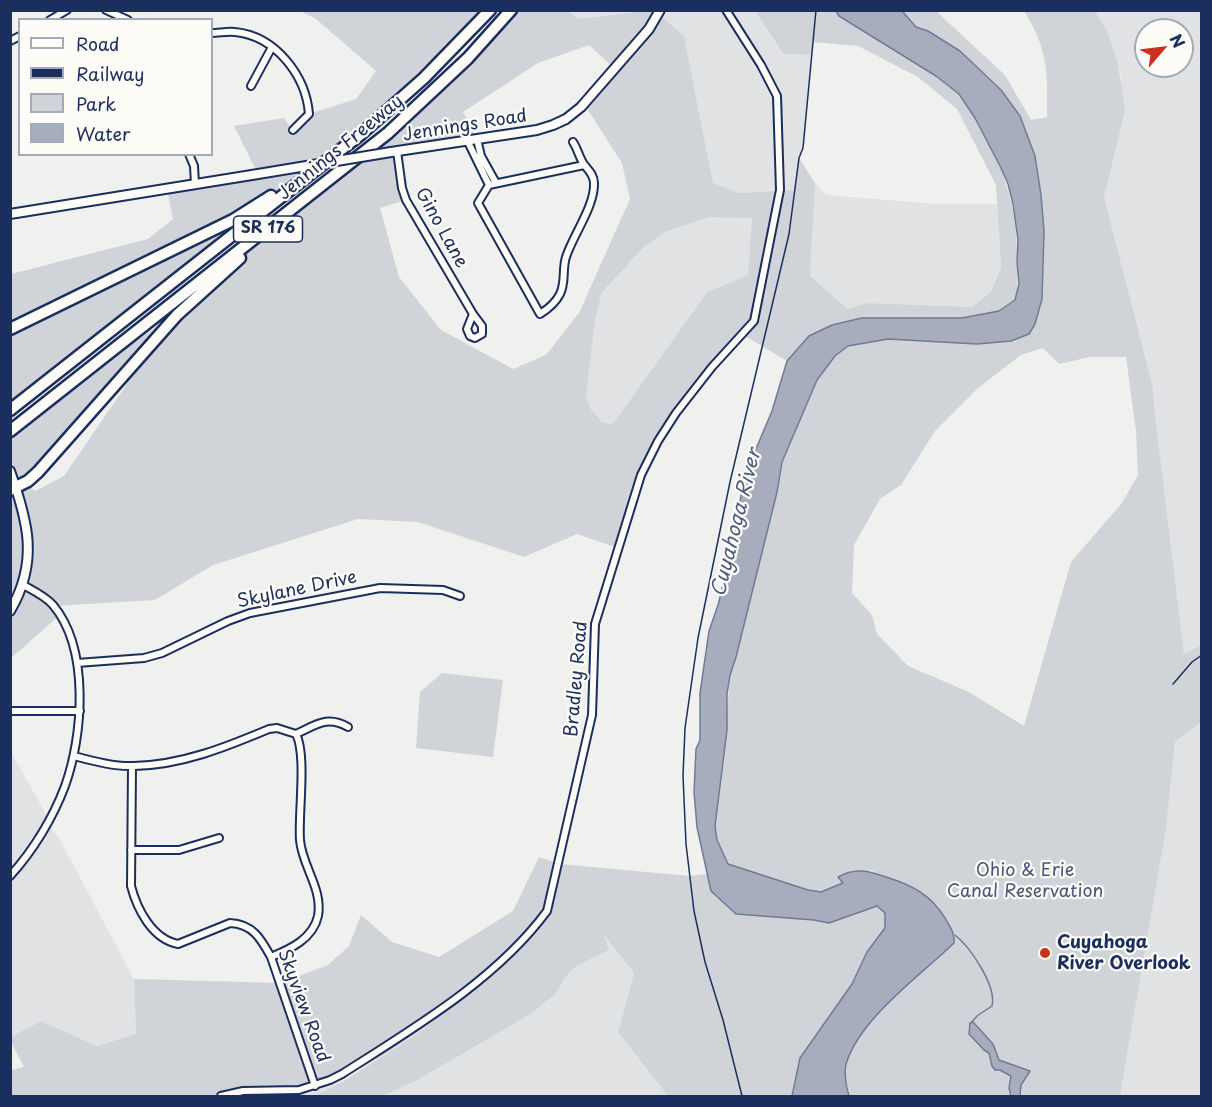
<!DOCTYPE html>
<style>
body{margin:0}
#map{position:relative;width:1212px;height:1107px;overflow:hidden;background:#f0f0ee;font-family:"Playpen Sans",sans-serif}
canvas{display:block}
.frame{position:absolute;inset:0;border:12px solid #1b2f5e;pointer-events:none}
.legend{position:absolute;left:18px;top:18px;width:195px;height:138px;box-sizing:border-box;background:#fdfcf7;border:2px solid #a3aaba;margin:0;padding:8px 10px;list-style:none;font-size:18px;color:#1b2f5e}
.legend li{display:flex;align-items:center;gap:12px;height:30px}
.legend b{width:30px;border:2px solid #a3aaba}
.north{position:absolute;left:1134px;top:18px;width:60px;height:60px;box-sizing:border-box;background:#fdfcf7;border:2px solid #a3aaba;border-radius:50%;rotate:62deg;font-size:16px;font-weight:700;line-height:24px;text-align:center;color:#1b2f5e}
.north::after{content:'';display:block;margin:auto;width:21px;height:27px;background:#c8321e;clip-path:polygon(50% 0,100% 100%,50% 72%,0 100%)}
</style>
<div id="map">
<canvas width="1212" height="1107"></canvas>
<div class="frame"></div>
<ul class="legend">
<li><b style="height:8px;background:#fdfcf7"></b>Road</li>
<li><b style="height:8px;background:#1b2f5e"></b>Railway</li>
<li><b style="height:16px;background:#d0d3d8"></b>Park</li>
<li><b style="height:16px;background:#a7adbd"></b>Water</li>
</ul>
<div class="north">N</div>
</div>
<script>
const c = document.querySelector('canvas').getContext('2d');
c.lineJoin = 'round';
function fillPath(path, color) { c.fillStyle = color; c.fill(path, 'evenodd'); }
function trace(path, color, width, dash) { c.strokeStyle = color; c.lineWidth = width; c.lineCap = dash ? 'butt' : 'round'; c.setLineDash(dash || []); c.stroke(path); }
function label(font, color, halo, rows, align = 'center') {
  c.font = font + ' "Playpen Sans",sans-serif'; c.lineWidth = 4.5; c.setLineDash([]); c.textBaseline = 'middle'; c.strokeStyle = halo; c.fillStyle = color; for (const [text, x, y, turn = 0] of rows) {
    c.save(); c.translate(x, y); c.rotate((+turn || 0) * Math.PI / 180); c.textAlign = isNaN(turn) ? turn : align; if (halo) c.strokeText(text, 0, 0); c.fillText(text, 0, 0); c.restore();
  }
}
fillPath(new Path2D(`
 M660,10L755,11L782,54L811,55L803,148L799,158L796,190L739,193L713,183L684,36L658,13Z
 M569,11H644L577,19Z
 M1094,11H1201L1202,645L1184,655L1155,415L1153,387L1095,162L1122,78L1106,31ZM1146,30H1182V66H1146Z
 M815,183L826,195L936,204H997L1001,267L991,292L972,307L867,303L848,309L810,276Z
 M709,217H752L748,275L707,292L615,421L611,424L602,422L590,408L586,397L595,320L602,292L644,247L665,232Z
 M1201,722V1096H1120L1166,829L1175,742Z
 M10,750L47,816L19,860L11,870Z
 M50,827L60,840L134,979L136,1034L97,1046L41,1021L11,1037V882L31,858Z
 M602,933L634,973L618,1032L668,1096H239L310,1093L344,1080L398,1044L461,998L513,1009Z`), '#e0e2e3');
fillPath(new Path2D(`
 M300,11H490L463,40L329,158L234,220L237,232L11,410V274L148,239L173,219L167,189L258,174L234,126L284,118L292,130L309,114L356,99L376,71L316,19Z
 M511,11H569L578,19L644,11H660L659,14L684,36L713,183L739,193L795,190L799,158L815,183L810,276L848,309L867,303L972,307L991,292L1001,267L996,185L957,109L918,77L858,46L813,42L811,55L783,54L755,11H836L839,16C861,30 883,44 905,58C923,69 944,78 959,94C968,103 975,117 981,129C1005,172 1018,209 1017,259C1017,275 1019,284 1015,300L999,311L961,318H862L832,325L809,336L787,361L742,334L676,413L641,475L618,548L577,534L524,557L418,522L358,519L213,565L155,600L54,606L60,615L11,658V431L163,322H165L25,483L35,491L64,476L166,327L231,267L270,228L388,133ZM589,45L614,68L584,104L622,163L630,199L579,313L546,355L513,369L441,330L399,277L380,208L406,200L397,151L477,139L463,112L538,63ZM709,217L752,218L748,275L707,292L615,421L611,424L602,422L590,408L586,397L595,320L602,292L644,247L665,232Z
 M902,11H936L1005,75L1031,120L1047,117C1048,73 1048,49 1024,11H1095L1107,31L1118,64L1125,110L1104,197L1153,387L1155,415L1184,654L1202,645L1201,722L1175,742L1166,829L1120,1096H849C846,1087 844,1073 846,1064C860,1018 920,976 954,943L885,876L870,870C855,877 839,888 823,891C805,895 747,871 728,864L717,840L715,827L724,758L730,674L777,463L806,393L835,356L848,346L891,336L914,340L983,343L1031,329L1001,90L960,51L928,31L916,27ZM1043,348L1059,364L1090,357H1126L1136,431L1138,475L1122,503L1071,562L1024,726L969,692L908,666L877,634L872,615L852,593L854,545L880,499L901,485L935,431L978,388L1021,355Z
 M442,673L503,680L493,757L416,748L420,692Z
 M539,857L559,864L690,876L707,874L711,891L736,914L814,920L829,923L877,906L885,913V928L867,952L852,984L800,1058L792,1091V1096H668L618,1032L634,973L604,935L609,950L576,966L565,977L556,993L532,1013L417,1080L383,1096H314L345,1081L420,1032L464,998L457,996L342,1074L315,1086L251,1091L221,1096H11V1070L24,1067L11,1042V1037L41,1021L97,1046L136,1034L134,979L280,983L328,965L349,946L361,915L392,942L439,957L513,911Z`), '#d0d3d8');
const water = new Path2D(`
 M836,11H902L916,27L928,31L960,51L1001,90L1020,116L1035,156L1041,195L1044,231L1042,299L1035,324L1029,334L1011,341L977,344L888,339L848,346L835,356L817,380L782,462L777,492L736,657L730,675L727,694V730L715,826L717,840L728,864L808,890L821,892L843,883L838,877C855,867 869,871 886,877C912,885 931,895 945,918C950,927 955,933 954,943C920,976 860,1018 846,1064C844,1073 846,1087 849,1096H792L800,1058L852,984L867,952L885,928V913L877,906L829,923L814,920L736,914L711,891L697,827L694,792L696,749L700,740V693L709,631L718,605L733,545L744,477L772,411L787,361L809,336L832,325L862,318H962L999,311L1015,300L1019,284L1017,262L1018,240L1013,204L1008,184L1000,166L975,118L959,94L936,76L839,16Z
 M973,1022L993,1044L999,1060L1030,1071L1021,1085L1020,1096H1011L1009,1088L1011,1076L1000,1070H995L992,1066L989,1053L984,1050L969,1034L970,1023Z`);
fillPath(water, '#a7adbd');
trace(water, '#6f7b97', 1.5);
trace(new Path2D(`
 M955,935C970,947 997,986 992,1006L977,1016L971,1023`), '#6f7b97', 1.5);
const minor = new Path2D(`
 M106,10L128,20
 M50,20L67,10
 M212,33C219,33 228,31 235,32C276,36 306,76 309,114L293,130
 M10,41L20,36
 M251,86L272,47
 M477,139L481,156L496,183
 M467,140L489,185
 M397,151L402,188L406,200L473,314L482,326V334L475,338L470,336L467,329L473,314
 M189,154L194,166L195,184
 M489,185L478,203L540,314C548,309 556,302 560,294C566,282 562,269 566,257C573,235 595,206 594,183C594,174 587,169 583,163C579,156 577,148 573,142
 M489,185L584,165
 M77,663L144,658L162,653L228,621L250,613L380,588L443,590L460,596
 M10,711H80
 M296,734C316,725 327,715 348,727
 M74,756C93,761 115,767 134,766C182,765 226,747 269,729L277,728L296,734
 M132,767L131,886C137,909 152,939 178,944L230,923C253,924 261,939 271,957L315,1086
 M131,850H179L219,838
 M10,876C33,851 53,818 65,786C83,736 90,649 53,605C45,596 34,591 23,585
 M271,957C290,949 313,939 318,916C323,889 302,866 300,840C298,814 307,755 296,734
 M221,1096L243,1091L299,1090L330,1080L342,1074C414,1028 496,980 547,911L592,715L595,624L641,475L658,441L676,413L712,367L754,321L780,190L777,96L761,65L726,10`);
const tertiary = new Path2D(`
 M391,152L537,130L553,125L566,119L581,107L649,29L660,10
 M10,214L258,174
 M10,471C28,521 39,562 10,611`);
const motorway = new Path2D(`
 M10,329L233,220L271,196
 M10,410L361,134L424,78L490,10
 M10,431L388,133L468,58L511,10
 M10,490L28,481L38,472L177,315L240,258`);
trace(minor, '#1b2f5e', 10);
trace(tertiary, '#1b2f5e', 12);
trace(motorway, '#1b2f5e', 15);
trace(minor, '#fdfcf7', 6);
trace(tertiary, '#fdfcf7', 8);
trace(motorway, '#fdfcf7', 10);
trace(new Path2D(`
 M1173,684L1192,662L1202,655
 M742,1096L723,1020L705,962L694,911L686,844L683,776L685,728L698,638L730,482L789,234L799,158L803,148L816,10`), '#1b2f5e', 1.5);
const tertiaryBridge = new Path2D(`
 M258,174L391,152`);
trace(tertiaryBridge, '#1b2f5e', 12, []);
trace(tertiaryBridge, '#fdfcf7', 8);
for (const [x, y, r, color] of [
 [1045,953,6,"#c8321e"]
]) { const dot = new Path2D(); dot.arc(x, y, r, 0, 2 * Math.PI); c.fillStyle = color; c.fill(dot); trace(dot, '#fdfcf7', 2); }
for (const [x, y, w] of [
 [268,229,69]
]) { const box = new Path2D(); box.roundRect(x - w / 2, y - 13, w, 26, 4.5); c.fillStyle = '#fdfcf7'; c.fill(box); trace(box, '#1b2f5e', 1.5); }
label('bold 16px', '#1b2f5e', null, [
 ["SR 176",268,229]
]);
label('18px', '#1b2f5e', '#fdfcf7', [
 ["Jennings Road",465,126,-9],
 ["Jennings Freeway",341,148,-39],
 ["Gino Lane",441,228,61],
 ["Skylane Drive",297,590,-12],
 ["Bradley Road",577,679,-85],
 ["Skyview Road",303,1006,70]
]);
label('18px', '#48587c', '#fdfcf7', [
 ["Ohio & Erie",1025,871],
 ["Canal Reservation",1025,892]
]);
label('bold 18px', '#1b2f5e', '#fdfcf7', [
 ["Cuyahoga",1057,943],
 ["River Overlook",1057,964]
], 'left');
label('italic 20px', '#4c5b7f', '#fdfcf7', [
 ["Cuyahoga River",737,523,-76]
]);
</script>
